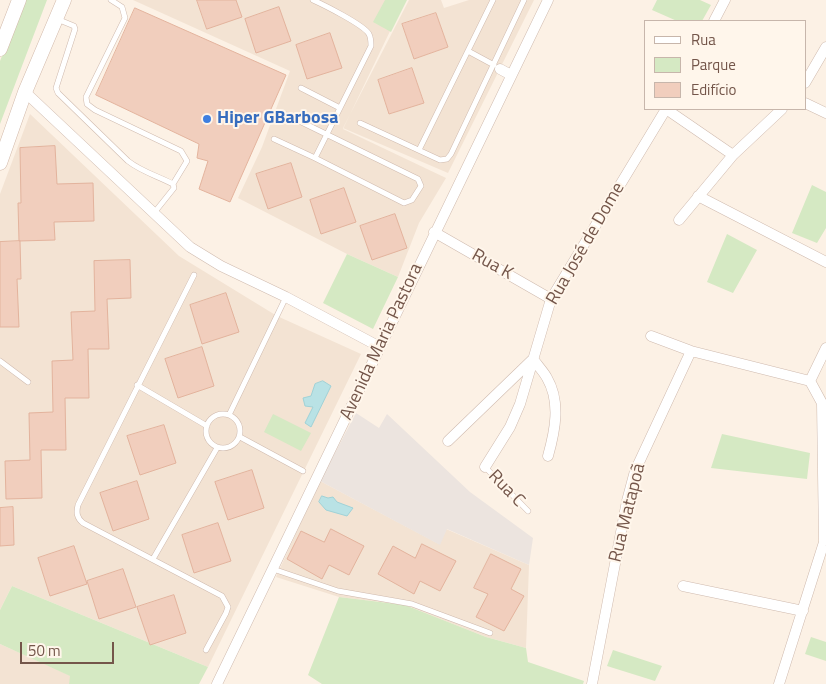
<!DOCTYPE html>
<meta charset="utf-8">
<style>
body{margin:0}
#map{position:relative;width:826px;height:684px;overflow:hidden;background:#fcf1e5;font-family:"Titillium Web",sans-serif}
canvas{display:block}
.legend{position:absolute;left:644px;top:20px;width:162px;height:90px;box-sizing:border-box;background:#fff6eb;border:1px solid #c7b6ab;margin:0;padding:6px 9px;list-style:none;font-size:15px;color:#74564a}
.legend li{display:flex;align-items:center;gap:10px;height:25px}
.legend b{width:25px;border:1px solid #c7b6ab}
.scale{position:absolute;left:20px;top:642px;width:94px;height:22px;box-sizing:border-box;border:2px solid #74564a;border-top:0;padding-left:6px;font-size:15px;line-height:18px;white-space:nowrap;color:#74564a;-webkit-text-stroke:4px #fff6eb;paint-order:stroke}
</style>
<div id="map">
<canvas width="826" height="684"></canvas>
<ul class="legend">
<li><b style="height:6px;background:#fff"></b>Rua</li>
<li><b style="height:14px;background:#d5e9c3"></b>Parque</li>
<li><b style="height:14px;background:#f1cebd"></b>Edifício</li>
</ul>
<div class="scale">50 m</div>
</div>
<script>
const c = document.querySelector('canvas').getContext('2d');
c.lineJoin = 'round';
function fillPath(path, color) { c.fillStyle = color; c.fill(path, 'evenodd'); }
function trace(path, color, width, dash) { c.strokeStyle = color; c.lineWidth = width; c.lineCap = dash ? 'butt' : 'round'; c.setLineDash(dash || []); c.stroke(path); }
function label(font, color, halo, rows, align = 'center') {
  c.font = font + ' "Titillium Web",sans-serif'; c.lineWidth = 4; c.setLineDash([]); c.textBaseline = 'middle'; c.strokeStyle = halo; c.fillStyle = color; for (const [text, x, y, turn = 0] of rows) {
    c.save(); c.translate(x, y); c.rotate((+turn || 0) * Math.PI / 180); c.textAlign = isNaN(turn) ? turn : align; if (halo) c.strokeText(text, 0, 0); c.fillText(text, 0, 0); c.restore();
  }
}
fillPath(new Path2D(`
 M133,0H401L404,2L343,129L446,178L419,223L398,277L347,254L238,198L262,147L290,71Z
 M409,0H441L444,8L469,0H534L448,173L343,128ZM436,13L448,47L414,59L402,24ZM412,68L424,102L390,114L378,80Z
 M30,114L179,256L277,316L361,354L208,667L12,586L0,610V194Z
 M320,481L439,544L446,529L529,565L526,648L486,637L405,605L339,597L276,577Z
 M0,644L71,676L69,684H0Z`), '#f3e3d3');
fillPath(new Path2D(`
 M356,413L379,428L387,414L470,492L533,538L529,565L447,529L440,545L320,481Z`), '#ece4df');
fillPath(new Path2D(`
 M24,0H47L0,124V61Z
 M385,0H407L391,32L373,22Z
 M657,0H700L711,5L702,21H677L652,10Z
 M812,185L826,192V228L817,243L792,233Z
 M727,234L757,250L733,293L707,282Z
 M347,254L398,277L373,329L323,303Z
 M273,414L311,433L301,451L264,432Z
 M722,434L810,453L807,479L711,468Z
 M12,586L208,667L199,684H69L70,676L0,644V610Z
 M339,597L405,605L486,637L526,648L528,662L584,681L583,684H322L308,675Z
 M811,637L826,642V661L805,654Z
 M613,650L662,666L655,681L607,666Z`), '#d5e9c3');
const water = new Path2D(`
 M323,381L331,386L311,427L305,423L313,407L305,406L303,398L311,396L315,384Z
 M322,496L328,498L333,497L337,502L353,508L347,516L326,510L319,502Z`);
fillPath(water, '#b9e2e5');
trace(water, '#a0d2d7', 1);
const building = new Path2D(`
 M197,0H236L242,17L207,29Z
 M279,7L291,41L256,53L245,19Z
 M135,8L286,75L230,202L199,189L208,161L197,158L199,144L96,95Z
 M436,13L448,47L414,59L402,24Z
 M330,33L342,68L307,79L296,45Z
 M412,68L424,103L389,114L378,80Z
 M55,146L57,184L93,183L94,221L54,222L55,240L19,241L18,203H21L20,148Z
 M291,163L302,197L268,209L256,174Z
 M344,188L356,222L321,234L310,200Z
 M395,214L407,248L372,260L360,226Z
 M20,241L21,279H17L19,327H0V242Z
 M130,260L131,298L107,299L109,349H88L89,398H65L66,450H41L42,498L6,499L5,461L30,460L29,413L53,412L52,361L73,360L71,312L95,311L94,261Z
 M226,293L239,332L202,344L190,305Z
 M202,347L214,386L178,398L165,359Z
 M164,425L176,463L140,475L127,436Z
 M252,470L264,508L228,520L215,482Z
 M137,481L149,519L113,531L100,493Z
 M13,507L14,545L0,546V508Z
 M218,523L231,561L194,573L182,535Z
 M331,529L364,546L349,575L329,565L322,579L287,559L301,531L324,542Z
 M422,544L456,561L440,591L420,581L414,594L378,574L393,546L415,558Z
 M74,546L87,584L50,596L38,558Z
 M491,554L521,569L511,589L524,596L504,631L476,617L488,594L474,588Z
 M123,569L136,607L99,619L87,581Z
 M174,595L186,633L150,645L137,607Z`);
fillPath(building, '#f1cebd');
trace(building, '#e3b39d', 1);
const service = new Path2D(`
 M111,0L122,7L125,18L86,97L87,104L95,110L181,151L187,161L173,184
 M57,19L74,26L75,29L56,88L58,93L128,161C142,172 158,176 173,184L174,188L154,213
 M468,51L494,65
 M301,88L340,108
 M287,115L418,179L421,186L412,200L404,203L315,158L371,46C371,42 371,38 369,34C364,25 324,5 313,0
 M360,123L440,160L447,159L451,154L524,0
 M274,139L315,158
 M419,150L493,0
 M194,275L78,505C76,513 77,518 83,523L222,596L228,607L226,613L206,650
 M0,361L28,382
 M137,385L207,426
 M206 431a17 17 0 1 1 34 0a17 17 0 1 1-34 0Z
 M229,415L286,297
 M240,437L303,471
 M485,467L528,511
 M153,559L217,448
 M273,569L338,591L412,604L490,633`);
const minor = new Path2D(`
 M714,21L725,0
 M500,69L511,75
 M805,83L826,47
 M25,92L190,247L221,266L286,297L380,347
 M805,103L826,113
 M666,109L733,155
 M698,196L826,262
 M679,220L733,155L782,109
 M434,232L551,299
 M651,336L691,351L810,381L822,403L826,405
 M533,359C538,366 544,372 547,378C561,402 555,431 548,456
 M810,381L826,348
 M822,403L824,541
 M448,441L532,360
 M485,467L510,427L520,404L551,299L666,109
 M683,586L803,611
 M217,684C328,456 436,227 548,0
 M592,684L627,501L635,471L691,351
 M779,684L826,536`);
const secondary = new Path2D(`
 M0,49L19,0
 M0,163L25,92L64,0`);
trace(service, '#cfbaae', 6);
trace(minor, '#cfbaae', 11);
trace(secondary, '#d2baab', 15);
trace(service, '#fff', 5);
trace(minor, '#fff', 10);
trace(secondary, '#fff', 14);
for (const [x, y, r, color] of [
 [207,119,5,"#3f7fe0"]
]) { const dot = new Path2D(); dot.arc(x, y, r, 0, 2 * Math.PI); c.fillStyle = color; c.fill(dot); trace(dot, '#fff6eb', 2); }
label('bold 18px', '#366cbe', '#fff6eb', [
 ["Hiper GBarbosa",217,119]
], 'left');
label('18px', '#74564a', '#fff6eb', [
 ["Rua José de Dome",586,244,-60],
 ["Rua K",492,265,29],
 ["Avenida Maria Pastora",382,342,-65],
 ["Rua C",506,489,46],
 ["Rua Matapoã",628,513,-76]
]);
</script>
